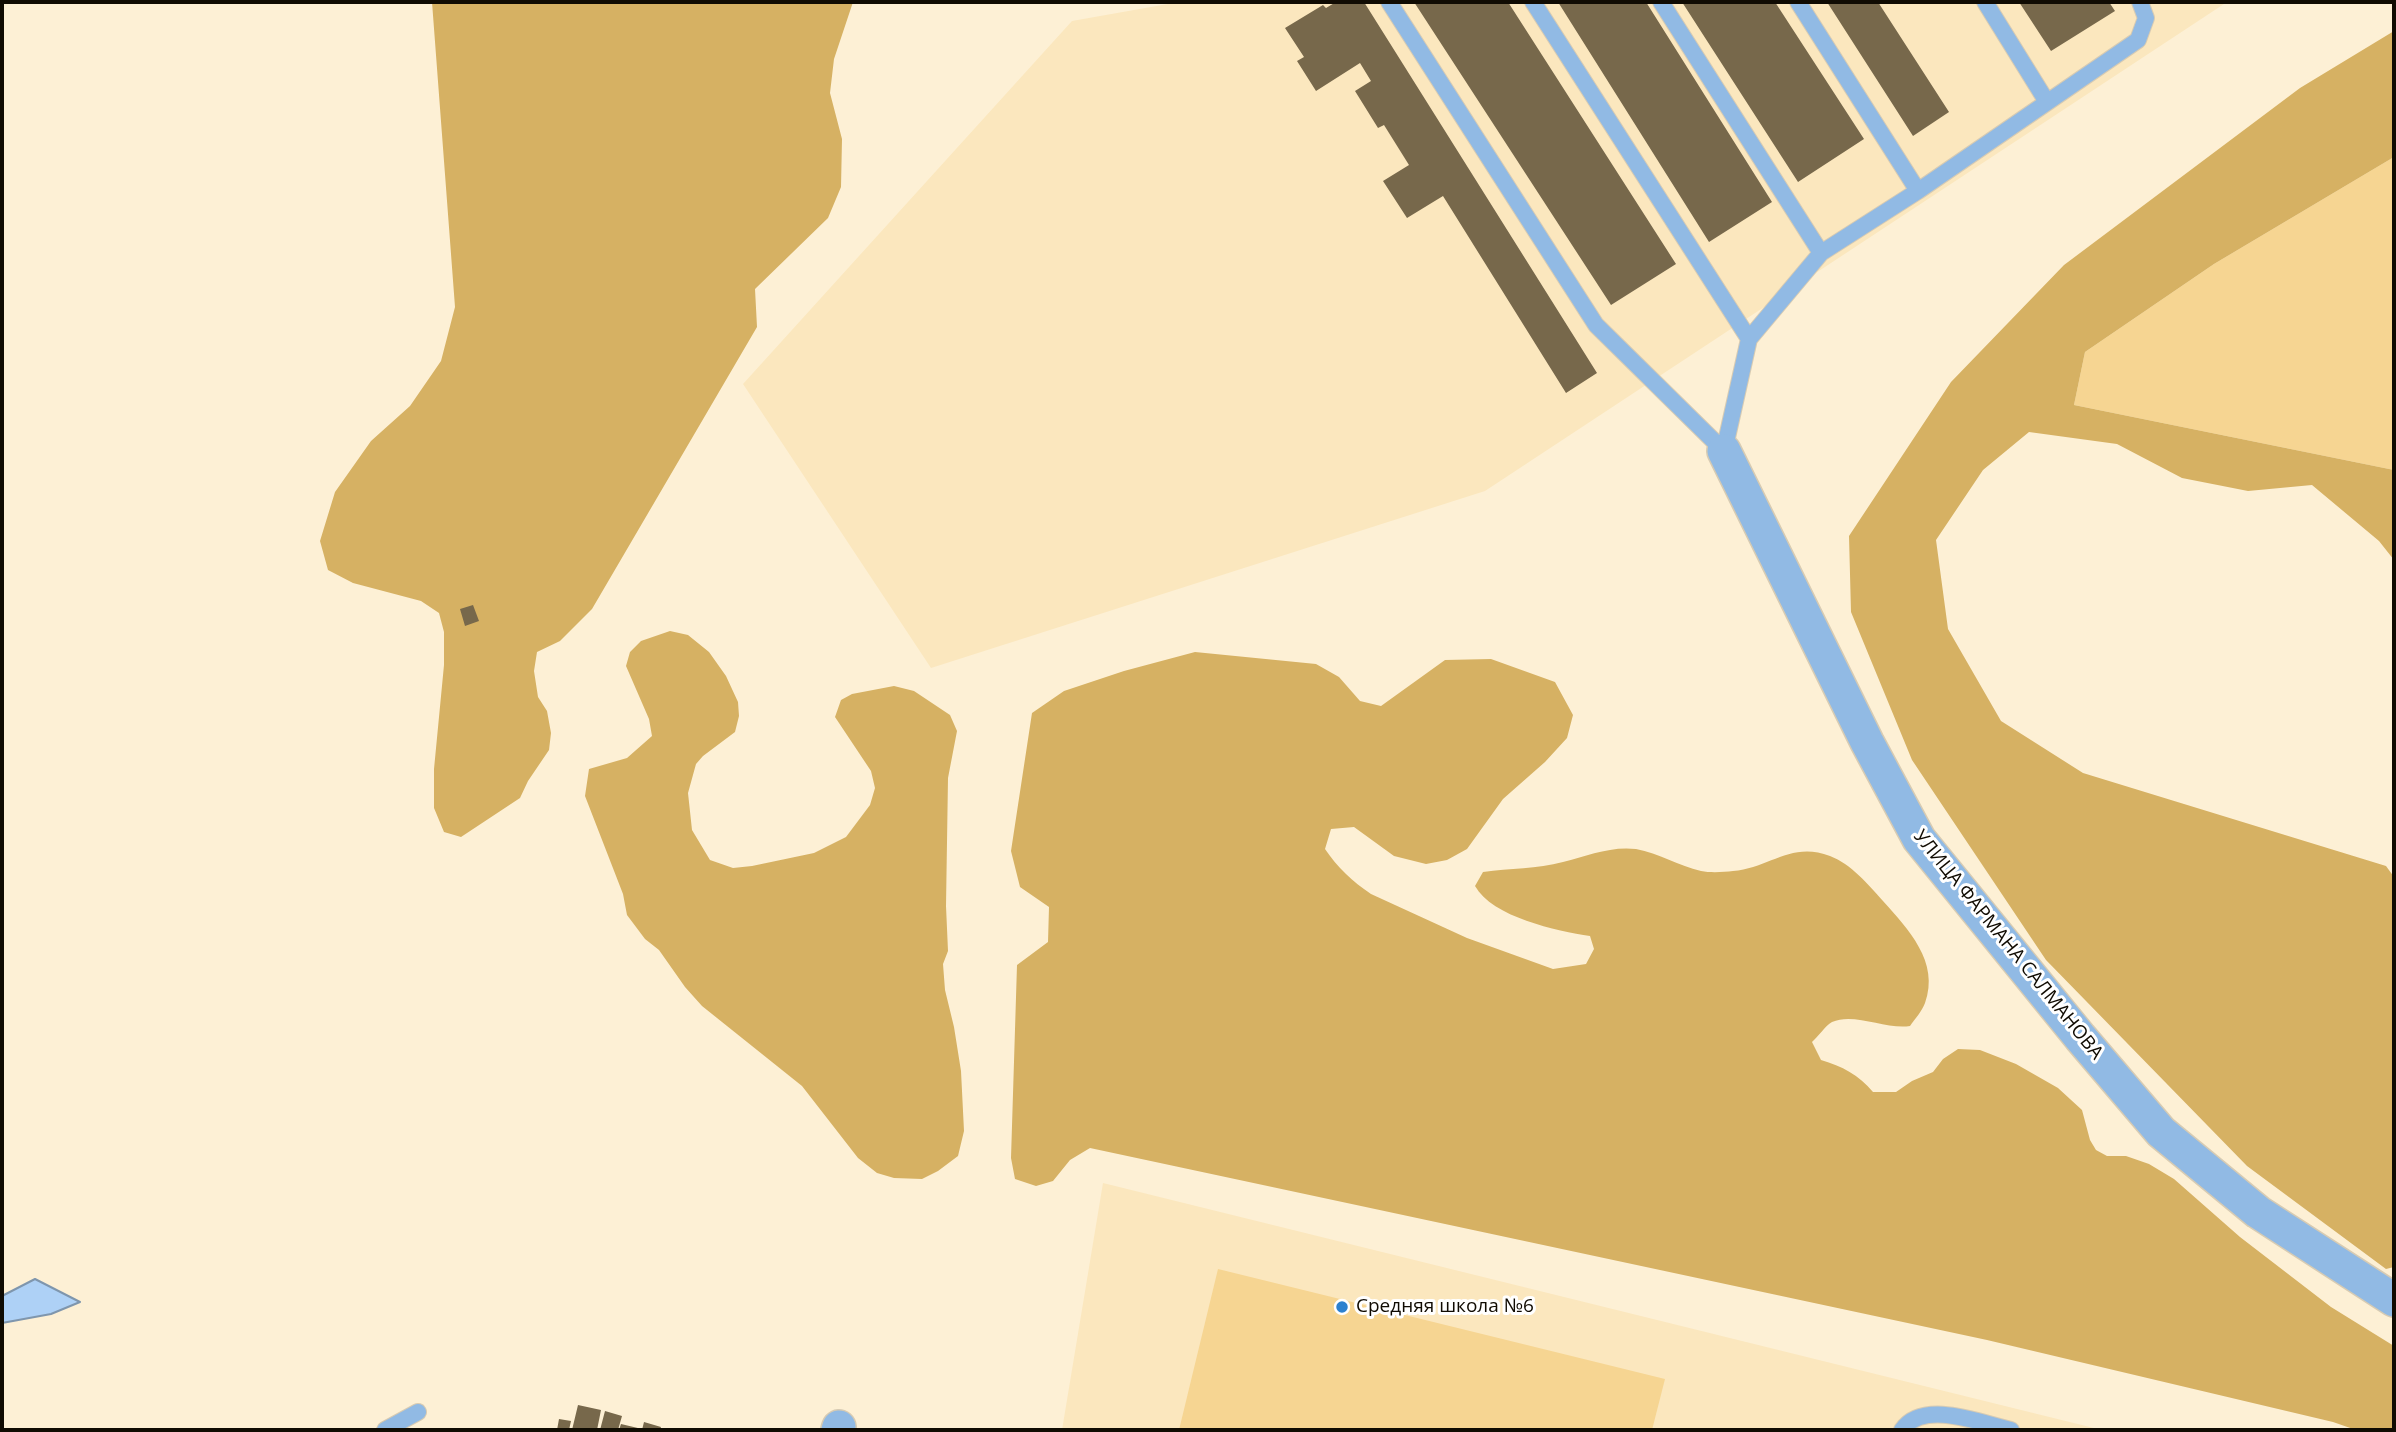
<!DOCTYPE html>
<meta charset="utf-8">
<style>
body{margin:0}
#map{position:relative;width:2396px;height:1432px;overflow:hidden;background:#fdf0d5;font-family:"Open Sans",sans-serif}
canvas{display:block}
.frame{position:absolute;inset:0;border:4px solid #100b02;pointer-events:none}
</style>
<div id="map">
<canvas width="2396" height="1432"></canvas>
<div class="frame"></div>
</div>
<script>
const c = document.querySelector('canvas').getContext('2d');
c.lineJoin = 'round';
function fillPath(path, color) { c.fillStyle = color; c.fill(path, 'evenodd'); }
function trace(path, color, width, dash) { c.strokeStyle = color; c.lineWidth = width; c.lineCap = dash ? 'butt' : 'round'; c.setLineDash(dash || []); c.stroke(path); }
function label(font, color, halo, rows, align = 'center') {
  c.font = font + ' "Open Sans",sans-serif'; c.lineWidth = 6; c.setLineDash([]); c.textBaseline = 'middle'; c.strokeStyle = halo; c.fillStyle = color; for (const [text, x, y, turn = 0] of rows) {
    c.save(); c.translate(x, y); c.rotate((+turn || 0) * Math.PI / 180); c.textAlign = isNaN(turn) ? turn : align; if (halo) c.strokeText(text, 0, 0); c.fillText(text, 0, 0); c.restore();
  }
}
fillPath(new Path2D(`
 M1179,2H2227L1485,491L931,668L743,384L1072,21Z
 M1103,1183L2102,1430H1062Z`), '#fbe7be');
fillPath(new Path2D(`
 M2394,157V470L2074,405L2085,352L2214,264Z
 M1218,1269L1665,1379L1652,1430H1179Z`), '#f6d592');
fillPath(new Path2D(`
 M432,2H853L834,59L830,93L842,139L841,187L828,218L755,289L757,327L592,609L560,641L537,652L534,671L538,697L547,711L551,733L549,750L528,781L520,798L461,837L444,832L434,808V769L444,665V632L439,613L421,601L353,583L328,570L320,541L335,492L371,441L410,406L441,361L455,307Z
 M2394,31V157L2214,264L2085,352L2074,405L2394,470V560L2379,541L2312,485L2248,491L2182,478L2117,444L2029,432L1983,470L1936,540L1948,629L2001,721L2083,773L2386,866L2394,877V1267L2386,1269L2247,1166L2046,960L1912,760L1851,612L1849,536L1951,382L2064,265L2300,88Z
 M670,631L688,635L709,652L726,676L738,702L739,716L735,732L703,756L696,764L688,793L692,830L710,860L733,868L752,866L814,853L846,837L870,805L875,788L871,771L835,717L841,700L852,694L894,686L914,691L950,715L957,731L948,778L946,906L948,951L943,964L945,990L954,1027L961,1071L964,1131L958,1156L938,1171L922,1179L894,1178L877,1173L858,1158L802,1086L702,1006L685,987L659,950L645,939L627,915L623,894L585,796L589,769L627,758L652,736L649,719L626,666L630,652L641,641Z
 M1195,652L1316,664L1339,677L1360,701L1381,706L1445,660L1491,659L1555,682L1573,715L1567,738L1545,762L1503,799L1467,849L1447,860L1426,864L1394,856L1354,827L1331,829L1325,849C1337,867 1353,882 1371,894L1467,938L1553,969L1586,964L1594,949L1590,936C1557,931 1492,917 1475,886L1483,872C1510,868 1537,869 1563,862C1587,856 1610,846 1636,849C1659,853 1679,866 1701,871C1711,873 1724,872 1733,871C1770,868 1791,841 1830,856C1851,864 1868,884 1883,901C1908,929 1940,962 1925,1003C1922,1011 1915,1019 1910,1026C1887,1030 1854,1012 1832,1022C1825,1026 1818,1037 1812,1042L1821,1060C1842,1066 1859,1075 1873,1092H1896L1912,1081L1933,1072L1943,1059L1958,1049L1980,1050L2016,1064L2058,1088L2082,1110L2090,1140L2096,1150L2107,1156H2126L2149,1164L2174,1179L2240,1237L2331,1307L2394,1346V1430H2356L2333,1422L1987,1340L1090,1148L1070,1160L1053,1181L1036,1186L1015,1179L1011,1158L1017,965L1048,942L1049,907L1020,887L1011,851L1032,713L1064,691L1124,671Z`), '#d6b163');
const water = new Path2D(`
 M35,1279L80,1302L51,1314L2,1323V1296Z`);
fillPath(water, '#aed1f6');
trace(water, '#7f96ad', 2);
fillPath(new Path2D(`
 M1336,2H1364L1597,373L1566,393L1443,196L1407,218L1383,181L1409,165L1384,125L1378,128L1355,91L1371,81L1360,63L1316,91L1297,61L1304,57L1285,28L1323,5L1326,8Z
 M1414,2H1508L1676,264L1611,305Z
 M1558,2H1646L1772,202L1709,242Z
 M1682,2H1775L1864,139L1798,182Z
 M1827,2H1878L1949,112L1913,136Z
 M2019,2H2109L2115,11L2051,51Z
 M473,605L479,621L465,626L460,609Z
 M578,1405L601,1410L597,1430H572Z
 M605,1411L622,1416L618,1430H600Z
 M559,1419L571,1421L569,1430H557Z
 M644,1422L661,1427L660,1430H642Z
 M621,1424L642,1429V1430H619Z`), '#77684b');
const lane = new Path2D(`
 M1389,2L1596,325L1724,451
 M1533,2L1749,339L1724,451
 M1661,2L1821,253
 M1985,2L2047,102
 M1918,191L2138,40L2146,18L2140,2
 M1749,339L1821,253L1918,191L1798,2
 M385,1430L418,1412
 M1902,1430C1923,1399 1981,1423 2011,1430`);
const street = new Path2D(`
 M1724,451L1867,742L1919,839L2080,1037L2161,1132L2258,1212L2394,1300
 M838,1430L839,1427`);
trace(lane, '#d7cbb3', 18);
trace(street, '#d7cbb3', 36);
trace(lane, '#91bae4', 16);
trace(street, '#91bae4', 33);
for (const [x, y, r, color] of [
 [1342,1307,7,"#2c81cf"]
]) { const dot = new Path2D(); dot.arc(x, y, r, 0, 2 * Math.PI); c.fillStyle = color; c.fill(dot); trace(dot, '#fff', 2.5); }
label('19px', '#100b02', '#fff', [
 ["УЛИЦА ФАРМАНА САЛМАНОВА",2008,945,51]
]);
label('19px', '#100b02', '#fff', [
 ["Средняя школа №6",1356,1307]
], 'left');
</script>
